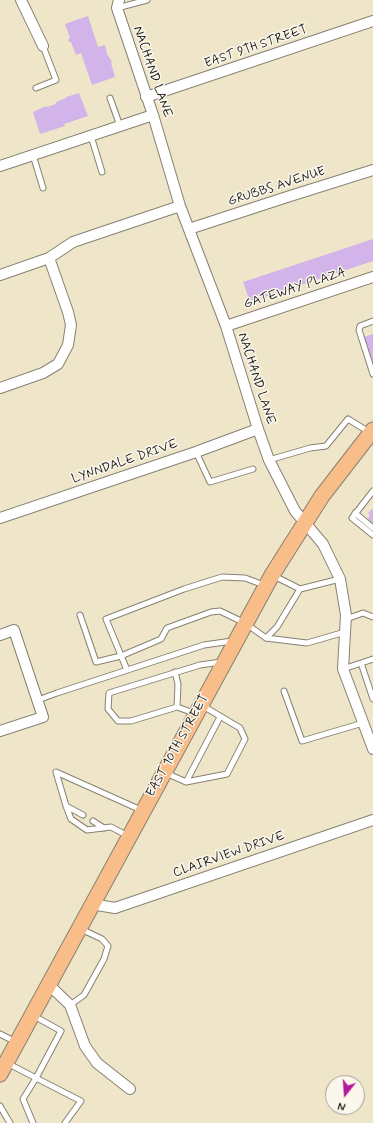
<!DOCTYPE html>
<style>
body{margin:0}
#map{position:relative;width:373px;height:1123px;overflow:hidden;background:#efe6c9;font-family:Mynerve,sans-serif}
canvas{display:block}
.north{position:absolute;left:325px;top:1075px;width:40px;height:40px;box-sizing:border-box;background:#fbf7ec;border:1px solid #a29f99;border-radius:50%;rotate:197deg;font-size:11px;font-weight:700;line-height:16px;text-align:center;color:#1c1c1c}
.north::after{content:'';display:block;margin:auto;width:14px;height:18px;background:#b5179e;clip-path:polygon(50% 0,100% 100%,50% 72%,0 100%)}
</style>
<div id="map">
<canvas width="373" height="1123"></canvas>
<div class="north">N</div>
</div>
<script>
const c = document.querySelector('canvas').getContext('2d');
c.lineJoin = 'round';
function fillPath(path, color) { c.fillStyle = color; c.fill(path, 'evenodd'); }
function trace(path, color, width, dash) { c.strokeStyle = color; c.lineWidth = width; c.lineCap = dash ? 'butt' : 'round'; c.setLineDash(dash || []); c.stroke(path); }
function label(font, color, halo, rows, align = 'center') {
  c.font = font + ' Mynerve,sans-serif'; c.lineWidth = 3; c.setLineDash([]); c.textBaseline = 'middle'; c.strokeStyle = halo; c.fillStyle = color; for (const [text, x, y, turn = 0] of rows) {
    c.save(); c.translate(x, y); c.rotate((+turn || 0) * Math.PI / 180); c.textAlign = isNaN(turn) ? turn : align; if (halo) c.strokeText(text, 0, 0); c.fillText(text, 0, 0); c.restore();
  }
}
fillPath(new Path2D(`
 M88,16L98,47L105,45L107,54L112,62L111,63L115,77L92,85L81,53L76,55L71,42H69L68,39L70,38L65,24Z
 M79,93L88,116L64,124L65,126L40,134L33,112L46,106L47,107L56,104V102L66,98V97Z
 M373,239V261L250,302L243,282Z
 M373,334V368L361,338Z
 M372,509H373V524L368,519L370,515L368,513Z`), '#d2b3ea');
const service = new Path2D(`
 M117,8L147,0
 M36,88L56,80L43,46
 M110,98L120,126
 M91,136L102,172
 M33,155L43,188
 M373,321L360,326L359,330L373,374
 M196,452L210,482L253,469
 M269,460L310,448L326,446L348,419L369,432
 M373,491L352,518L373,535
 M355,513L373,528
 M274,576L300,589L340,579
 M80,615L96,662L121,656L161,639L167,628L211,612L220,611L245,623L266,638L307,643L345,632
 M346,615L349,618L363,613L373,617
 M266,638L277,627L300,589
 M361,663L373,699
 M343,669L373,659
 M127,670L106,619L184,589L222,577L245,578L264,585
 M175,672L178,684L177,707
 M284,691L302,741L363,723
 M38,700L57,693L204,645L232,641
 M194,713L177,707L131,721H118L108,709L109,693L200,665L221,662
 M166,773L186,782L227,774L245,739L240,728L203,706
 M186,782L220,717
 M66,806L83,815
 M93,821L104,828
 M128,836L111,827L87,830L71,819L66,806L56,772L141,810
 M70,1005L84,995L104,959L108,946L102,939L81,929
 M0,1034L16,1042
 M7,1063L36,1078L61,1031L34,1016
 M0,1106L10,1123
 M33,1123L23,1099L36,1078L81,1101L65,1123`);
const minor = new Path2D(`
 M21,0L43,46
 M119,0L117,8L153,115L180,206L226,326L258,429L269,460L295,511L323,544L340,579L346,615L343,669L373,749
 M146,97L373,21
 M0,166L153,115
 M189,229L287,197L373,170
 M0,275L49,258L73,242L180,206
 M226,326L373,277
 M0,388L43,373L58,364L68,345L71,325L68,312L49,258
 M0,518L196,452L258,429
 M0,635L14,630L43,717L0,731
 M91,904L115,908L373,820
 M48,984L70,1005L85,1046L97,1063L130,1089`);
const primary = new Path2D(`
 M0,1074L272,575L322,496L373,430`);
trace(service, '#868172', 7);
trace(minor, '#868172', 12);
trace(primary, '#868172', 17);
trace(service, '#fff', 5);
trace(minor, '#fff', 10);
trace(primary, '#f8bd89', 15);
label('13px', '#1c1c1c', '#fbf7ec', [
 ["EAST 9TH STREET",256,47,-19],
 ["NACHAND LANE",152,72,71],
 ["GRUBBS AVENUE",277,187,-18],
 ["GATEWAY PLAZA",295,289,-18],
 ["NACHAND LANE",256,379,72],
 ["LYNNDALE DRIVE",125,462,-19],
 ["EAST 10TH STREET",178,746,-61],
 ["CLAIRVIEW DRIVE",229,855,-19]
]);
</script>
